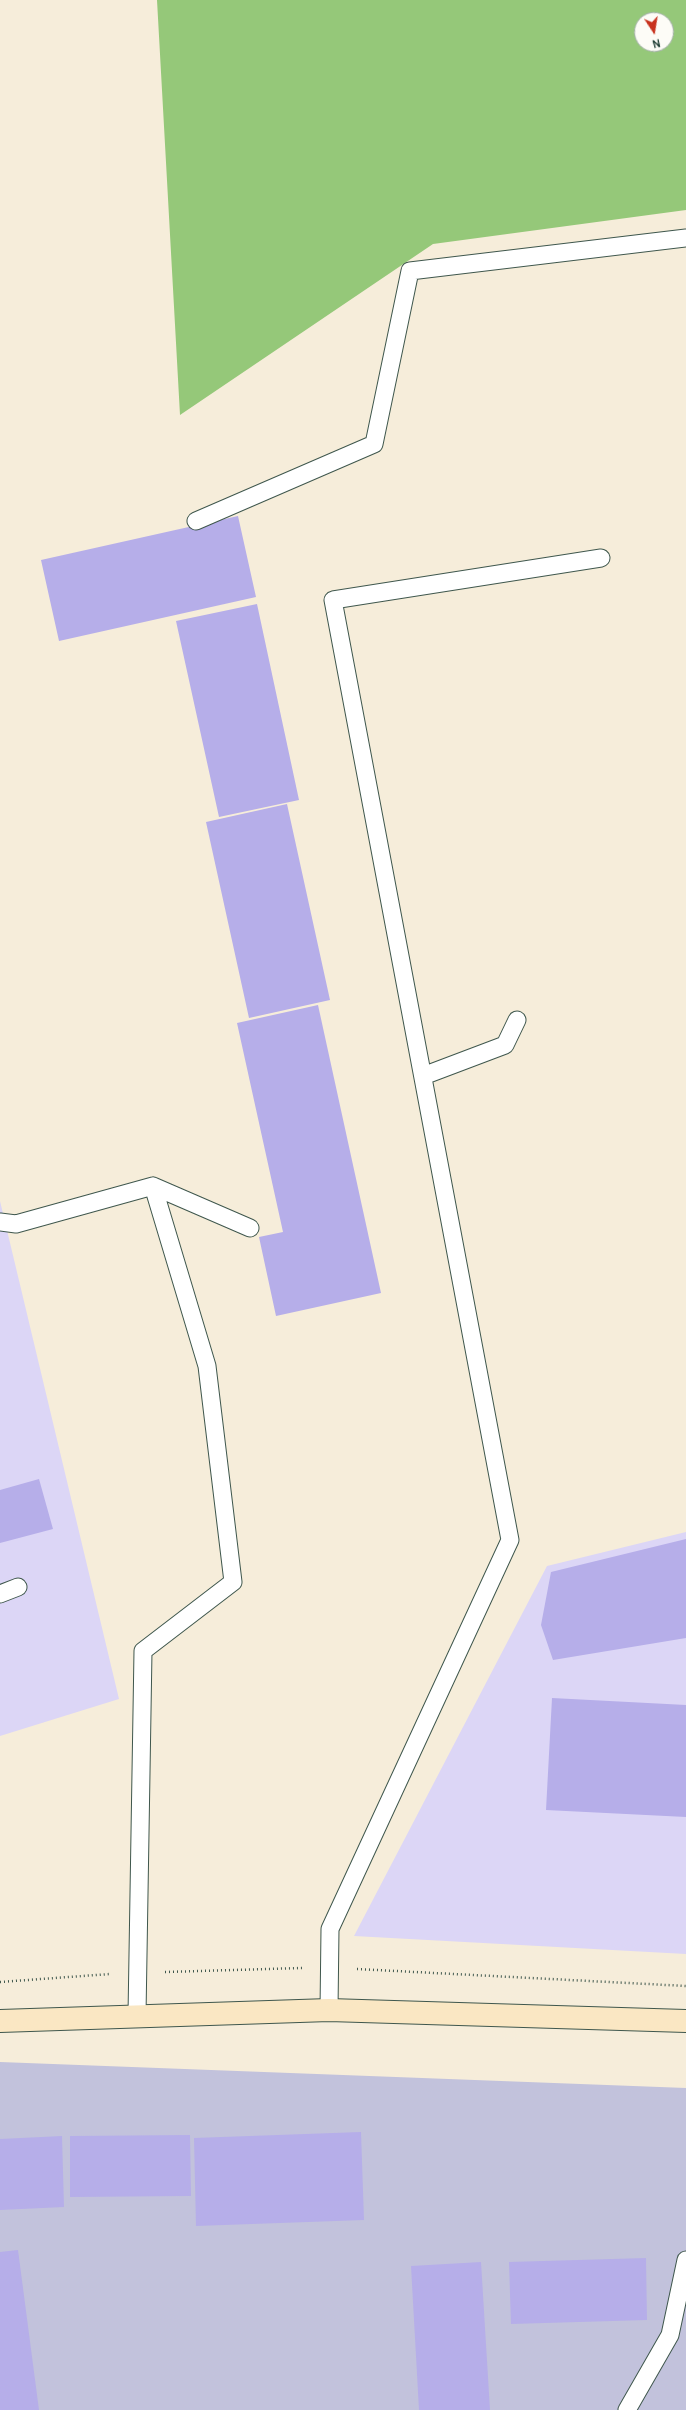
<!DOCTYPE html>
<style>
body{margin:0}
#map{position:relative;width:686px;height:2410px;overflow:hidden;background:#f6edda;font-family:Pangolin,sans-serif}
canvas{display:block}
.north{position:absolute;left:634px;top:12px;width:40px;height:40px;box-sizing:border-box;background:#fdfcf7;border:1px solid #a4b0a9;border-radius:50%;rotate:168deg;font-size:11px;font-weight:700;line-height:16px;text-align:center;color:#1f3d34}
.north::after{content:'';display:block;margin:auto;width:14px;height:18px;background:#c8321e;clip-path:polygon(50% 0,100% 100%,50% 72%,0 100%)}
</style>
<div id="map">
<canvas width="686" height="2410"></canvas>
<div class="north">N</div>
</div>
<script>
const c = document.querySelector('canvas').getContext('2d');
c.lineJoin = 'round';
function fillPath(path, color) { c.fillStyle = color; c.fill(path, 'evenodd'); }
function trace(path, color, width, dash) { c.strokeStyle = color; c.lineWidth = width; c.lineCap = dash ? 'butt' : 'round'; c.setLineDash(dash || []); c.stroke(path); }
fillPath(new Path2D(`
 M0,1201L119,1699L0,1736Z
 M686,1532V1954L354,1936L547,1566Z`), '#dcd6f6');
fillPath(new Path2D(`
 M0,2062L686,2088V2410H0Z`), '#c2c2dc');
fillPath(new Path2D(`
 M157,0H686V210L433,244L180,415ZM642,20H666V44H642Z`), '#95c879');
fillPath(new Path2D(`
 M238,516L256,597L59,641L41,560Z
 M257,604L299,800L219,817L176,621Z
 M287,804L330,1000L249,1018L206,822Z
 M318,1005L381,1293L276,1316L259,1237L283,1232L237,1023Z
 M39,1479L53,1529L0,1543V1490Z
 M686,1539V1638L553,1660L541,1625L551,1572Z
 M552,1698L686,1705V1817L546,1810Z
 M361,2132L364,2220L196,2226L194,2138Z
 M190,2135L191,2196L70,2197V2136Z
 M62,2136L64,2207L0,2210V2139Z
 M18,2250L39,2410H0V2252Z
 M646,2258L647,2320L511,2324L509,2262Z
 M481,2262L490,2410H419L411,2266Z`), '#b6aee9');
const lane = new Path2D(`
 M196,521L374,444L410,271L686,238
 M423,1076L505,1045L517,1020
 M0,1222L16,1224L153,1186
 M0,1594L18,1587
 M329,2010L330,1929L510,1540L333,600L601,558
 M137,2015L143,1651L233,1582L207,1366L153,1186L250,1228
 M627,2410L670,2335L686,2260`);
const secondary = new Path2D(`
 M0,2021L329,2010L686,2021`);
trace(lane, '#3f574d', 19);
trace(secondary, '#3f574d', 24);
trace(new Path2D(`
 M357,1969L686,1986
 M165,1972L302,1968
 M0,1982L110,1974`), '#3f574d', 2.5, [1, 3]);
trace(lane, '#fff', 17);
trace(secondary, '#fae7c3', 22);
</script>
